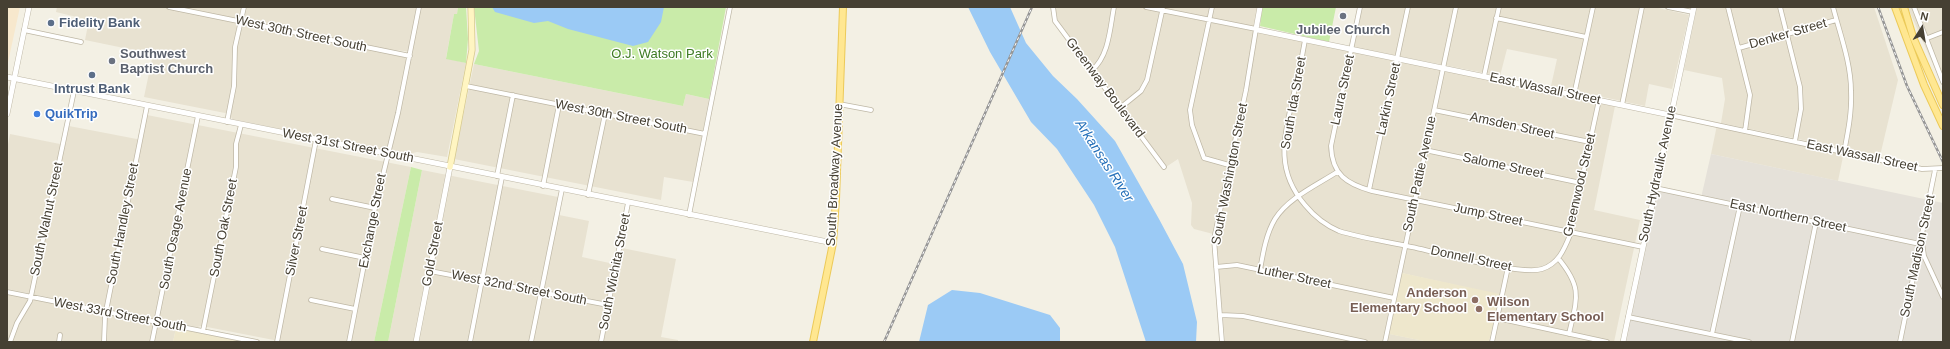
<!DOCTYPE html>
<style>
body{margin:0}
#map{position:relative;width:1950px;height:349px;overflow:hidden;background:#f3f0e4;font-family:Helvetica,sans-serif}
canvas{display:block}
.frame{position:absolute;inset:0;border:8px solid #464033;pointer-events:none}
.north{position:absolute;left:1902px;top:8px;width:40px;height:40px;-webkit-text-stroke:3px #fff;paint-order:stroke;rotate:12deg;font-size:11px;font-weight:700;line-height:16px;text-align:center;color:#464033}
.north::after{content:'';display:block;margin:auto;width:14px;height:18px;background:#464033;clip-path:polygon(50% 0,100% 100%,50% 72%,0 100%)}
</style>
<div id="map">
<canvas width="1950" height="349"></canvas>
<div class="frame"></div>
<div class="north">N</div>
</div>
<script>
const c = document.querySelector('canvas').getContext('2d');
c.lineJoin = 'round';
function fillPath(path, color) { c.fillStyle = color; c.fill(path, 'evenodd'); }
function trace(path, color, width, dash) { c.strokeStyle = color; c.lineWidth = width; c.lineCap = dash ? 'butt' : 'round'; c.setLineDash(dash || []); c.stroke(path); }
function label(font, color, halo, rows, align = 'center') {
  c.font = font + ' Helvetica,sans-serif'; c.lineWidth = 3; c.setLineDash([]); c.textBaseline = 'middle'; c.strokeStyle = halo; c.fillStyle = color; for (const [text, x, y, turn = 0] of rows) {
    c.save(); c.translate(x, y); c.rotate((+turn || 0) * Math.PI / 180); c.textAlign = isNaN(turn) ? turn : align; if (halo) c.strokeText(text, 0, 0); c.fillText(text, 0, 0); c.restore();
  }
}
fillPath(new Path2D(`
 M57,7H458L457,14H454L446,58L466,63L447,157L417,152L413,153V156L232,119L230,114L144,97L153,54L85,40L89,20L56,12ZM385,49L413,52L412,59L385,53Z
 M1055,7H1137L1615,106L1594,210L1640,220L1614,342H1494L1504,296L1397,272L1385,333L1429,342H1225L1216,243L1217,235L1194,229L1191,225L1192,203L1178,159L1166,167L1058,22Z
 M1149,7H1260L1254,29Z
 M1361,7H1654L1689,15L1672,89L1649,84L1645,106L1551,86L1557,59L1507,49L1500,76L1352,47Z
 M1697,7H1874L1898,80L1880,156L1721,123L1725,99L1722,78L1684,70Z
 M1908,7H1943V87L1908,8Z
 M474,64L683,106L686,94L709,99L693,182L664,177L661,200L454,159Z
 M147,115L411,167L374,342H284L202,326L197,327L7,289V149L10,134L65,145L69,126L142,140Z
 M1717,125L1844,152L1838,181L1711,154Z
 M422,170L558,197L554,214L589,221L582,257L614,264L602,326H607L622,248L676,259L661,337L678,340V342H388Z
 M7,294L176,328L173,342H7Z`), '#e8e2d1');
fillPath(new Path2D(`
 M7,7H20L7,67Z`), '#f7e8cd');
fillPath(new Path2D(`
 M1711,154L1943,203V342H1622L1655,188L1701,198Z`), '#e5e1d9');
fillPath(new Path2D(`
 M1402,273L1500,294L1489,342H1429L1389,334Z
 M176,328L245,342H173Z`), '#eee7cc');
fillPath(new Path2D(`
 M458,7H466L468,39L466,63L446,59L454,14H457Z
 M474,7H726L709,99L686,94L683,106L474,64L479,51Z
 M1262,7H1336L1329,42L1260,26Z
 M411,167L422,170L388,342H374Z`), '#c9eba9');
fillPath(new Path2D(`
 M492,7H664L661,22L648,42L633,46L568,29L548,21L534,23L495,12Z
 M968,7H1010L1026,43L1053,76L1077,99L1115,141L1159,219L1183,264L1197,322L1196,342H1146L1115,247L1094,205L1057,149L1031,122L990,52Z
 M952,290L980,293L1050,315L1060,328V342H919L928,305Z`), '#9bcaf5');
const minor = new Path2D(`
 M169,7L410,56
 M1053,7L1055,21L1164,167
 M1146,7L1256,29L1246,90L1214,239L1222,342
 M1212,7L1190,110L1192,125L1204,158L1229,165
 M1360,7L1331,146C1332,175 1347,184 1372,191L1643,247
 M1668,7L1693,12
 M1728,7L1750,95L1745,131
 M1780,7L1800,87L1801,109L1795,141
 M1833,7C1840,34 1851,63 1851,91C1852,112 1848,132 1844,152
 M1914,7L1943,82
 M1496,18L1586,37
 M24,30L81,42
 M1925,39L1943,32
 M1305,40C1302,59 1298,78 1293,97C1284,138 1275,170 1305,205C1314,216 1325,225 1339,231C1361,238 1385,241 1407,246C1434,251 1520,276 1542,269C1558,264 1564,250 1570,235L1599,100
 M1739,48L1836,20
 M1092,70C1109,56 1110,28 1114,7
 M1484,76L1499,7
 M466,86L705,134
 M1574,95L1593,7
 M839,104L871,110
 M1622,105L1642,7
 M1120,108L1141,91L1147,80L1163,7
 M1434,110L1590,142
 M1670,115L1922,169L1943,168
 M227,122L234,86L235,47L244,7
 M1425,150L1581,183
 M497,176L513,95
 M543,186L559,105
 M1655,188L1920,244
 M1369,190L1408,7
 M588,195L605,114
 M332,199L375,208
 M689,215L730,7
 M1922,242L1924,256L1943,297
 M322,249L365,258
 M1558,258C1583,288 1577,298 1569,334
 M1216,267L1237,265L1394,298
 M1260,270C1263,253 1266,234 1275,219C1288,198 1317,185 1337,172
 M430,271L608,305
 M7,292L257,342
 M311,300L355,309
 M1221,315L1243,316L1365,342
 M1628,317L1749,342
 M1497,318L1607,342
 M203,331L236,167V144L241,125
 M1712,334L1740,206
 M10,342L17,323L30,301L74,91
 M59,342L60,335
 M104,342L105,316L147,106
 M152,342L198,116
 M277,342L316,140
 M349,342L375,208L398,113L419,7
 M470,342L502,177
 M531,342L562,189
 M601,342L628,203
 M1385,342L1456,7
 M1492,342L1508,267
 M1792,342L1816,222
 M1900,342L1935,170`);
const tertiary = new Path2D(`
 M1260,7L1256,29L1258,30L1670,115
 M7,77L833,243
 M7,114L29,7
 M416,342L450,167
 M1623,342L1694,7`);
const secondary = new Path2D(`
 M450,167L472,50L471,7`);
const primary = new Path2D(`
 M1895,7L1924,85L1943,126
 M1904,7L1913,37L1943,105
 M813,342L833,243L836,199L843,7`);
trace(minor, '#bfb8a6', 5.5);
trace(tertiary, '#bfb8a6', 6);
trace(secondary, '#d6c990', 7);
trace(primary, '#ecca59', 8);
trace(minor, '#fff', 4);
trace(tertiary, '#fff', 5);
trace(secondary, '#fff5c2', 5.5);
trace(primary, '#ffe791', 6);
const rail = new Path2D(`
 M1878,7L1907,86L1943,162
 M884,342L1032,7`);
trace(rail, '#959595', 2.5);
trace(rail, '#fff', 1, [3]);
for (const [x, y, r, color] of [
 [1343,16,4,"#6b7280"],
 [51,23,4,"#5c6f8a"],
 [112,61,4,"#6b7280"],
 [92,75,4,"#5c6f8a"],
 [37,114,4,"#3f7fe0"],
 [1475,300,4,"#8d6e63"],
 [1479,309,4,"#8d6e63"]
]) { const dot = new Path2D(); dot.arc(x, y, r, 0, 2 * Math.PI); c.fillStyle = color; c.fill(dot); trace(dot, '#fff', 1.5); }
label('bold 13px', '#4e5e75', '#fff', [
 ["Fidelity Bank",59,23],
 ["Intrust Bank",92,89,"center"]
], 'left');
label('bold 13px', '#5b616d', '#fff', [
 ["Jubilee Church",1343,30],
 ["Southwest",120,54,"left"],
 ["Baptist Church",120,69,"left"]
]);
label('13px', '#464033', '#fff', [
 ["West 30th Street South",301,34,12],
 ["Denker Street",1788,34,-16],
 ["Greenway Boulevard",1105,88,53],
 ["East Wassall Street",1545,89,12],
 ["Laura Street",1343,90,-78],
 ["Larkin Street",1389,99,-78],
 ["South Ida Street",1294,103,-80],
 ["West 30th Street South",621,117,11],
 ["Amsden Street",1512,126,12],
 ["West 31st Street South",348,146,11],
 ["East Wassall Street",1862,156,12],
 ["Salome Street",1503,166,12],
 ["South Washington Street",1230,174,-79],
 ["South Pattie Avenue",1420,174,-78],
 ["South Hydraulic Avenue",1658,174,-78],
 ["South Broadway Avenue",835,175,-87],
 ["Greenwood Street",1580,185,-77],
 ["Jump Street",1488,215,12],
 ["East Northern Street",1788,216,12],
 ["South Walnut Street",47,219,-78],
 ["Exchange Street",373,221,-79],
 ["South Handley Street",123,224,-79],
 ["South Oak Street",224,228,-79],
 ["South Osage Avenue",176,229,-79],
 ["Silver Street",297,241,-79],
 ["Gold Street",433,254,-79],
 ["South Madison Street",1918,256,-78],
 ["Donnell Street",1471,259,12],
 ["South Wichita Street",615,272,-79],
 ["Luther Street",1294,277,12],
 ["West 32nd Street South",519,288,11],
 ["West 33rd Street South",120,315,11]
]);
label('13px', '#3e7b23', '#fff', [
 ["O.J. Watson Park",662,54]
]);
label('bold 13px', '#366cbe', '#fff', [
 ["QuikTrip",45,114]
], 'left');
label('bold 13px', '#785e54', '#fff', [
 ["Anderson",1467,293],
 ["Elementary School",1467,308],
 ["Wilson",1487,302,"left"],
 ["Elementary School",1487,317,"left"]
], 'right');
label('italic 14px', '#2570b9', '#fff', [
 ["Arkansas River",1104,161,57]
]);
</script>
